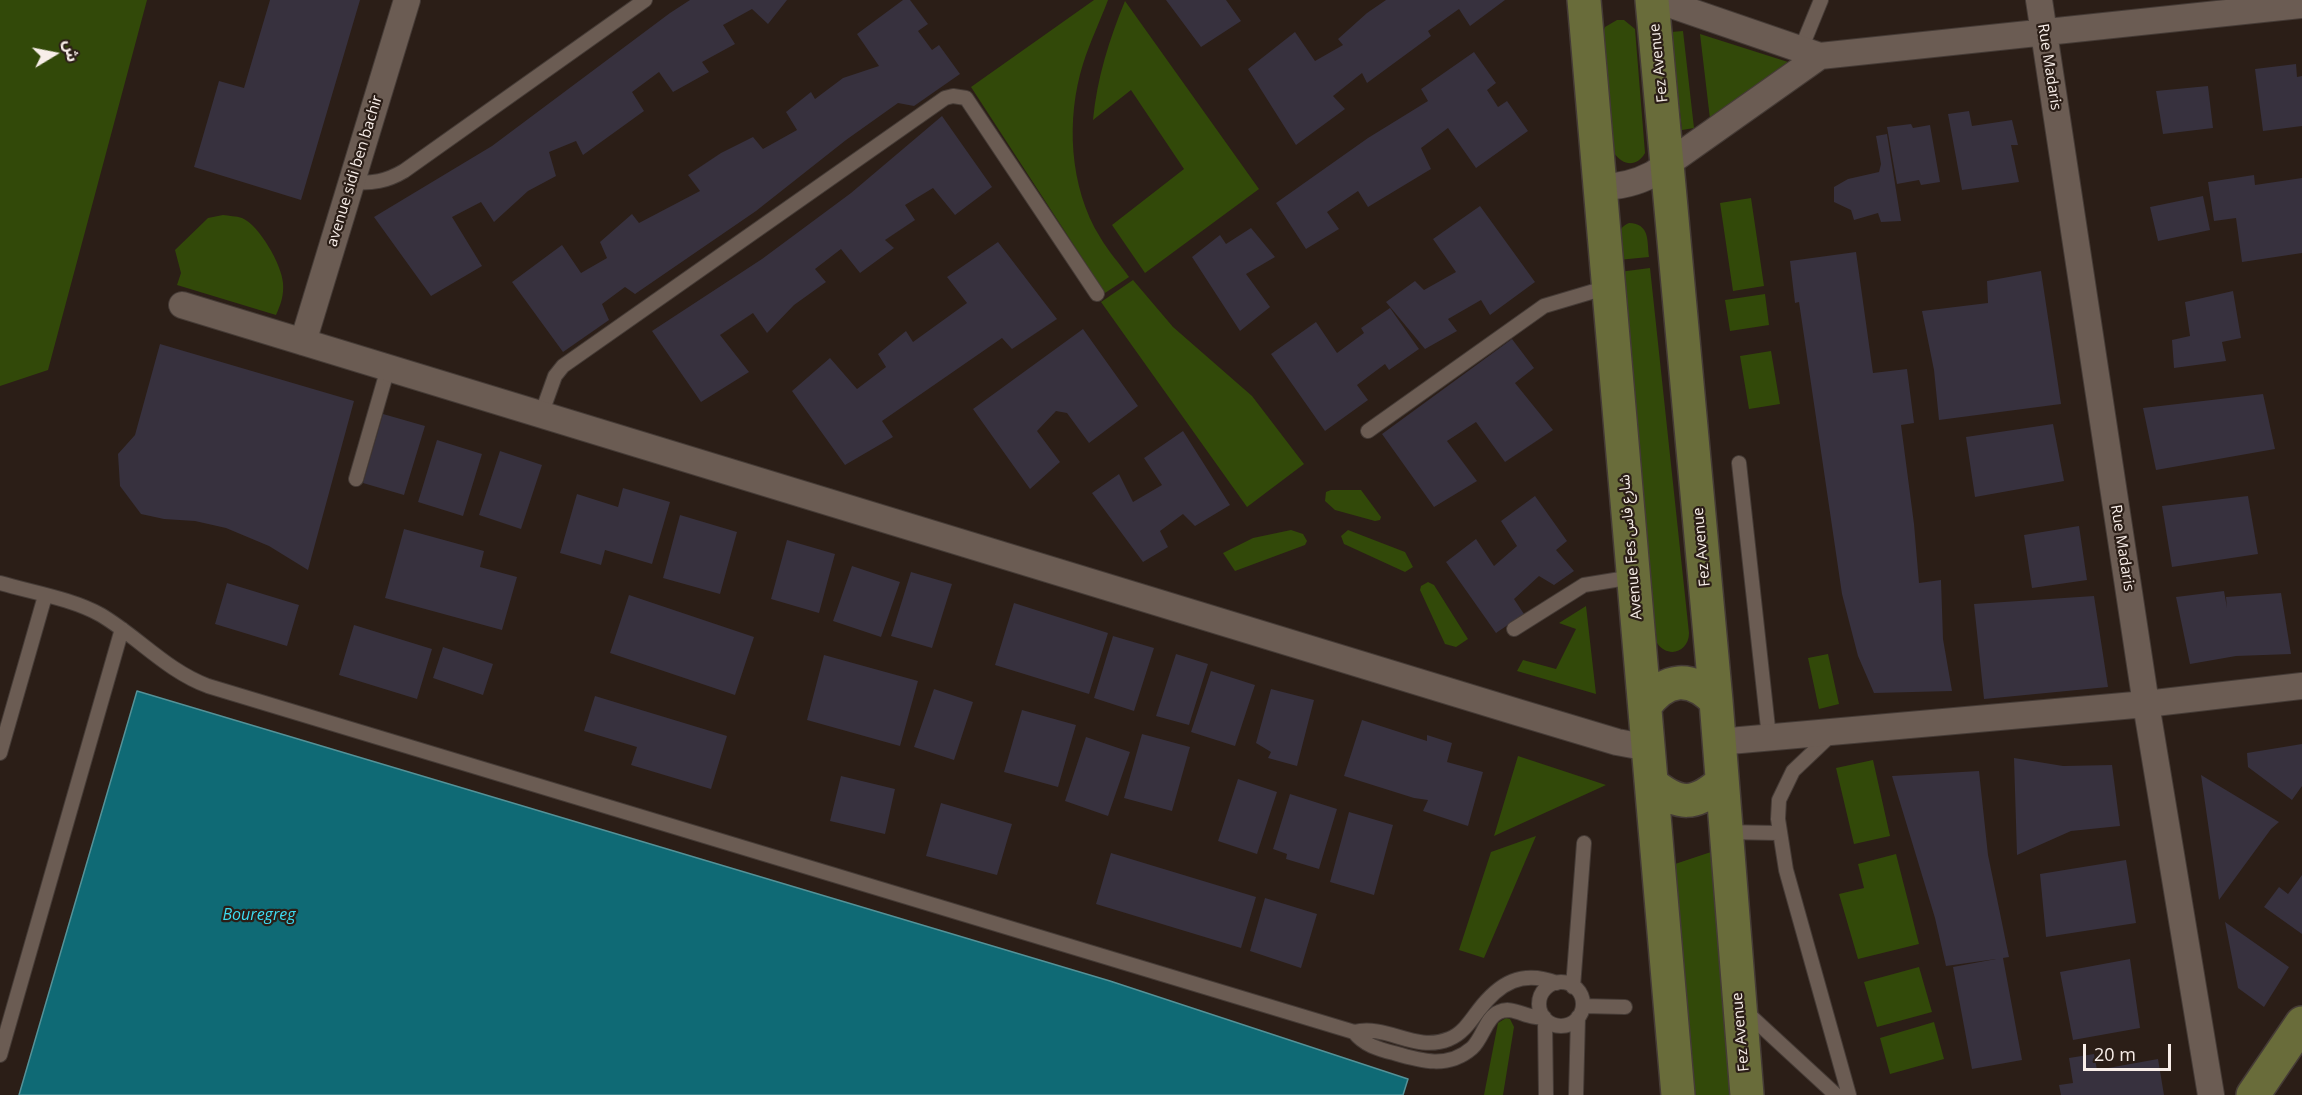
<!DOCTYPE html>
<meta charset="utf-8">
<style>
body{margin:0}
#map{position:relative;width:2302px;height:1095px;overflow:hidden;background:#2b1e17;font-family:"Open Sans","Noto Sans Arabic",sans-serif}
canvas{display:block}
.north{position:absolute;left:24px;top:24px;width:60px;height:60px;-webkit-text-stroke:4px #2b1e17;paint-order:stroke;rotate:80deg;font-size:16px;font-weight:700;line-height:24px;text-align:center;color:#f8eee9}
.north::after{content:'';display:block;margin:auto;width:21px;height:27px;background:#f8eee9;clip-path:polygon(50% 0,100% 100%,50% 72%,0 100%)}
.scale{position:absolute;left:2083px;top:1044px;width:88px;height:27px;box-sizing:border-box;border:3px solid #f8eee9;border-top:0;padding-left:8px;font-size:18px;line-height:21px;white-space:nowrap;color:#f8eee9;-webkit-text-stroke:4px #2b1e17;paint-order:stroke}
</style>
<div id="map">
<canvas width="2302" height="1095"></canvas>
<div class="north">ش</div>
<div class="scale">20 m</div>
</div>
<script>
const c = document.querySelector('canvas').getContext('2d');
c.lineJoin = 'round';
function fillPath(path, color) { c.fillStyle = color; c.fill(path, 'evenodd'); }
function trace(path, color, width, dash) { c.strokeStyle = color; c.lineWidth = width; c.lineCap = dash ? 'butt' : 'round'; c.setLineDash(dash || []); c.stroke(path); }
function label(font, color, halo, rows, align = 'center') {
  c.font = font + ' "Open Sans","Noto Sans Arabic",sans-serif'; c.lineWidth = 4.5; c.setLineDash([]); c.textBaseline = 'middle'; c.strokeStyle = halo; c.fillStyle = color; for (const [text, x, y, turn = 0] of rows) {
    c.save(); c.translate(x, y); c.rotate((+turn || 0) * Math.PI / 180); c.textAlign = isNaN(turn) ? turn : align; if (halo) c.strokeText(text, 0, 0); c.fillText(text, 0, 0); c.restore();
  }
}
fillPath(new Path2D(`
 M0,0H147L48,370L0,386Z
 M1094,0H1108C1100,21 1090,42 1083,64C1066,118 1069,187 1100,237C1108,251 1120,264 1129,277L1105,293L971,87Z
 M1125,1L1259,189L1145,273L1112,225L1184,169L1131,90L1093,120C1097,78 1109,40 1125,1Z
 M1617,20H1624L1635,29L1645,153C1637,167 1623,166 1614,153L1602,34L1605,27Z
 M1683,31L1694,128L1682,130L1671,32Z
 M1700,34L1788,62L1710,119Z
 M1751,198L1764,286L1733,291L1720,203Z
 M223,215C229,216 236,216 242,218C259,225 282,265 283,283C284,295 281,304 276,315L177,285L181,273L175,250L208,218Z
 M1629,223C1650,224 1647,240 1649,257L1618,260C1618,245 1614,229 1629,223Z
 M1650,268L1689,633C1689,652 1668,659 1657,643L1619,272Z
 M1133,280L1173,327L1252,396L1304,464L1247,507L1101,302Z
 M1765,294L1769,325L1730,331L1725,300Z
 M1771,351L1780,404L1749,409L1740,356Z
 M1331,490H1361L1381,517L1380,520L1375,521L1335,510L1325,501L1326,492Z
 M1291,530L1303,534L1307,541L1305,545L1235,571L1223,553L1253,538Z
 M1348,530L1405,552L1413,567L1405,572L1344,544L1341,536Z
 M1428,582L1434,585L1468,639L1456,647L1445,644L1420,590L1421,586Z
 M1586,606L1596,694L1517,671L1523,660L1556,669L1576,629L1559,623Z
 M1828,654L1839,704L1819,709L1808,658Z
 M1518,756L1606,785L1494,836Z
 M1873,760L1890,836L1854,844L1836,768Z
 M1536,836L1484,958L1459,950L1491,852Z
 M1711,852L1731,1095H1692L1675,864Z
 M1896,854L1919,944L1858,959L1839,894L1864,888L1858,864Z
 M1919,967L1932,1012L1877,1027L1864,982Z
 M1506,1018L1510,1019L1514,1027L1503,1095H1484L1498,1023Z
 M1934,1022L1944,1059L1890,1074L1880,1038Z`), '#324909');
const water = new Path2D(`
 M137,691L1110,981L1408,1079L1403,1095H19Z`);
fillPath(water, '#0f6a75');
trace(water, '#559298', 1.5);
fillPath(new Path2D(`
 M270,0H360L301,200L194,167L219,81L244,88Z
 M690,0H787L768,24L752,9L723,25L735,44L702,62L709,72L673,92L659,72L632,92L644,111L583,155L576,141L549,152L556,176L528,191L494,222L481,202L452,217L482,266L431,296L374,217L492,146L670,13Z
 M903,0H910L928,24L918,31L932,50L939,45L960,74L914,106L898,103L846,140L756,211L635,294L625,287L602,304L609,320L563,352L512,282L562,245L581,273L607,258L600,242L632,214L639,223L700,191L688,175L721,153L753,137L763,149L797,130L786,112L811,92L815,99L843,78L879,66L857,34Z
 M1166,0H1226L1241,21L1201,47Z
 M1386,0H1505L1470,26L1459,9L1428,31L1431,36L1367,83L1362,73L1333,96L1345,109L1296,145L1248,69L1295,32L1315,61L1343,45L1338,39L1367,13Z
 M1474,52L1496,83L1487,90L1498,107L1507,101L1528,131L1476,168L1448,128L1421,148L1431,169L1368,207L1358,191L1327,212L1339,229L1306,249L1276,203L1368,138L1428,101L1421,89Z
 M2296,64L2297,77L2302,76V126L2263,131L2255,69Z
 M2208,86L2213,128L2163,134L2156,91Z
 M1969,111L1972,126L2012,120L2018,145H2011L2019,182L1962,190L1948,114Z
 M942,116L992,187L955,215L933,188L905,205L915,220L885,240L894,248L860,273L841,249L815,269L826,282L794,305L767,333L753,313L720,335L749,372L701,402L652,331L762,259L851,193Z
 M1911,124L1913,128L1930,125L1940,182L1921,185L1919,180L1897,184L1887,127Z
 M1887,134L1901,221L1881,222L1878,213L1854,220L1851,210L1834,202V187L1848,179L1879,172L1881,164L1876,136Z
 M2254,175L2255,185L2302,178V253L2242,262L2236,218L2214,221L2208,182Z
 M2203,196L2210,230L2158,241L2150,207Z
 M1480,206L1535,282L1490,315L1481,300L1448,319L1457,331L1425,349L1386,302L1415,281L1424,290L1456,272L1433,239Z
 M1251,228L1275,257L1246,274L1270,307L1240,331L1192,257L1220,235L1226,244Z
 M998,242L1057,319L1012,349L1002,338L882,421L893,437L845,465L792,391L830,358L857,389L886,367L878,354L906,331L913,342L967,303L947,277Z
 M1856,252L1873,373L1907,369L1914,423L1901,425L1914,524L1919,583L1941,580L1943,639L1952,691L1874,693L1858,656L1842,594L1799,302L1795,303L1790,261Z
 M2041,271L2061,404L1939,420L1934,370L1922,311L1988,303L1987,281Z
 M2233,291L2241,338L2222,342L2226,361L2174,368L2172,340L2190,336L2185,302Z
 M1390,308L1419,349L1389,370L1385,364L1357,385L1368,400L1325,431L1271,354L1316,322L1337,353L1364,333L1361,328Z
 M1083,329L1138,406L1089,443L1067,413L1056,411L1037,431L1060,462L1030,489L973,409Z
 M1512,339L1534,368L1515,383L1553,430L1505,462L1476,422L1447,441L1477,481L1434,507L1382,434Z
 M160,344L354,401L308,570L269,546L226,528L195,521L164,519L141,514L120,486L118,454L135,435Z
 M2263,394L2275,449L2156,470L2143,408Z
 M383,414L425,426L404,495L363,483Z
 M2053,424L2064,481L1975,497L1966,437Z
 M1183,431L1230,505L1195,526L1183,514L1160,531L1168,547L1143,562L1092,493L1119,474L1133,502L1162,485L1144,458Z
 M437,440L482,454L463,516L418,502Z
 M500,451L542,465L521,529L479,515Z
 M623,488L670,502L652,564L605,550L601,565L560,553L577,494L618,507Z
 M1535,496L1567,541L1556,550L1574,571L1554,585L1539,576L1514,599L1524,614L1496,633L1446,562L1476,539L1494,566L1517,546L1501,521Z
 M2248,496L2258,554L2172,567L2162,506Z
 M680,515L737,532L720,594L663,578Z
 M2079,526L2087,580L2032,588L2024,535Z
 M404,529L484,551L480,567L517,577L502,630L385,598Z
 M787,540L835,554L819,613L771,599Z
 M852,566L900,582L881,637L833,621Z
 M911,572L952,584L932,648L891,636Z
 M227,583L299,605L287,646L215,624Z
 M2224,591L2227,608L2226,597L2281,593L2291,654L2236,656L2190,664L2176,597Z
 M629,595L754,637L735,695L610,653Z
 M2094,596L2108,687L1984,699L1974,604Z
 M1014,603L1108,633L1089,694L995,665Z
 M354,625L432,649L417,699L339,675Z
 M1113,636L1154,648L1134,711L1094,698Z
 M443,647L493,664L483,695L433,678Z
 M1176,654L1208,664L1189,725L1156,716Z
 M824,655L918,681L900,746L807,720Z
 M1211,671L1255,685L1235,746L1191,732Z
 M934,689L973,702L954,760L914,747Z
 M1271,689L1314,700L1297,766L1268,758L1271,752L1256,743Z
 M595,696L727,736L711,789L631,765L637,747L584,731Z
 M1022,710L1076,725L1058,787L1004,772Z
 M1362,720L1427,741V735L1452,743L1447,762L1483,772L1468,826L1423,811L1428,800L1414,798L1344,776Z
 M1142,734L1190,747L1172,811L1124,798Z
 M1086,737L1130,752L1108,816L1065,801Z
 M2302,744V786L2292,800L2248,767L2247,753Z
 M2014,758L2063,766L2112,765L2120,826L2071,831L2017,855Z
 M1979,771L1988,855L2009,957L2003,958L2022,1060L1972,1069L1953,967L1996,959L1946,966L1935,918L1892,776Z
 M2201,775L2279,822L2271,829L2219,900Z
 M841,776L895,789L885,834L830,821Z
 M1238,779L1277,792L1257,854L1218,841Z
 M1290,794L1337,809L1319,869L1286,859L1287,854L1273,849Z
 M941,803L1012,824L997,875L926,856Z
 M1349,812L1393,825L1374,895L1330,882Z
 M1111,853L1256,897L1241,948L1096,904Z
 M2126,860L2136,923L2046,937L2040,874Z
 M2302,875V934L2264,907L2279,887L2288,894Z
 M1265,898L1317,914L1301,968L1250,951Z
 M2225,922L2289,967L2264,1007L2238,988Z
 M2130,959L2140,1028L2073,1040L2060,972Z
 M2094,1054L2097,1070L2158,1059L2164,1095H2061L2059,1085L2073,1083L2069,1058Z`), '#37313e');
const lane = new Path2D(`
 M1801,49L1821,0
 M352,182C372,184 387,181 404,171L645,0
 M541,415L555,376L563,366L945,98L953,96L966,98L1097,294
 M1368,431L1544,306L1608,287
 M1739,463L1769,737
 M356,479L388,368
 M0,583C31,592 73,599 101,615C138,637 167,671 208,686L1354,1032C1388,1024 1415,1053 1449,1039C1462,1034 1470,1022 1478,1011C1500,982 1522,970 1557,983
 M1514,629L1584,585L1633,577
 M1832,734L1793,771L1779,800L1778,819L1786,870L1849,1095
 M0,753L45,596
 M1725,832L1778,833
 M1539 1004a22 22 0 1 1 44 0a22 22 0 1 1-44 0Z
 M1573,987L1584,843
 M1583,1006L1625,1007
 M1745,1011L1836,1095
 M1545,1020L1546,1095
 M1354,1032C1364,1045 1378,1049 1394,1053C1421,1061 1448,1069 1472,1048C1483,1038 1486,1017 1499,1012C1513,1005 1528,1020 1544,1017
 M0,1055L122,629
 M1576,1095L1578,1017`);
const street = new Path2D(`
 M1657,0L1820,56L2302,5
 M2039,0L2146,704L2211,1095
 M1600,187C1620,187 1636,183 1653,174L1820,56
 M182,305L1517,712L1617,742L1649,748
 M303,342L407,0
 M1718,742L2146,704L2302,686`);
const secondary = new Path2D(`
 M1584,0L1678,1095
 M1652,0L1716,701L1747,1095
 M1645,706C1666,677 1691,675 1716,701
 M1652,784C1679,806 1695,806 1721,783
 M2253,1095L2302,1023`);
trace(lane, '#453b36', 16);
trace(street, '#453b36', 28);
trace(secondary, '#453b36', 36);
trace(lane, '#6b5c53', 14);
trace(street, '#6b5c53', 26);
trace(secondary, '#696c3a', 33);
label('15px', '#f8eee9', '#2b1e17', [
 ["Fez Avenue",1659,63,-96],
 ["Rue Madaris",2049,67,81],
 ["avenue sidi ben bachir",355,171,-73],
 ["Avenue Fes شارع فاس",1631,547,-95],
 ["Fez Avenue",1702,547,-95],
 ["Rue Madaris",2122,548,81],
 ["Fez Avenue",1741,1032,-95]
]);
label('italic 16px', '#3ddbf1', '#2b1e17', [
 ["Bouregreg",259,915]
]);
</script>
